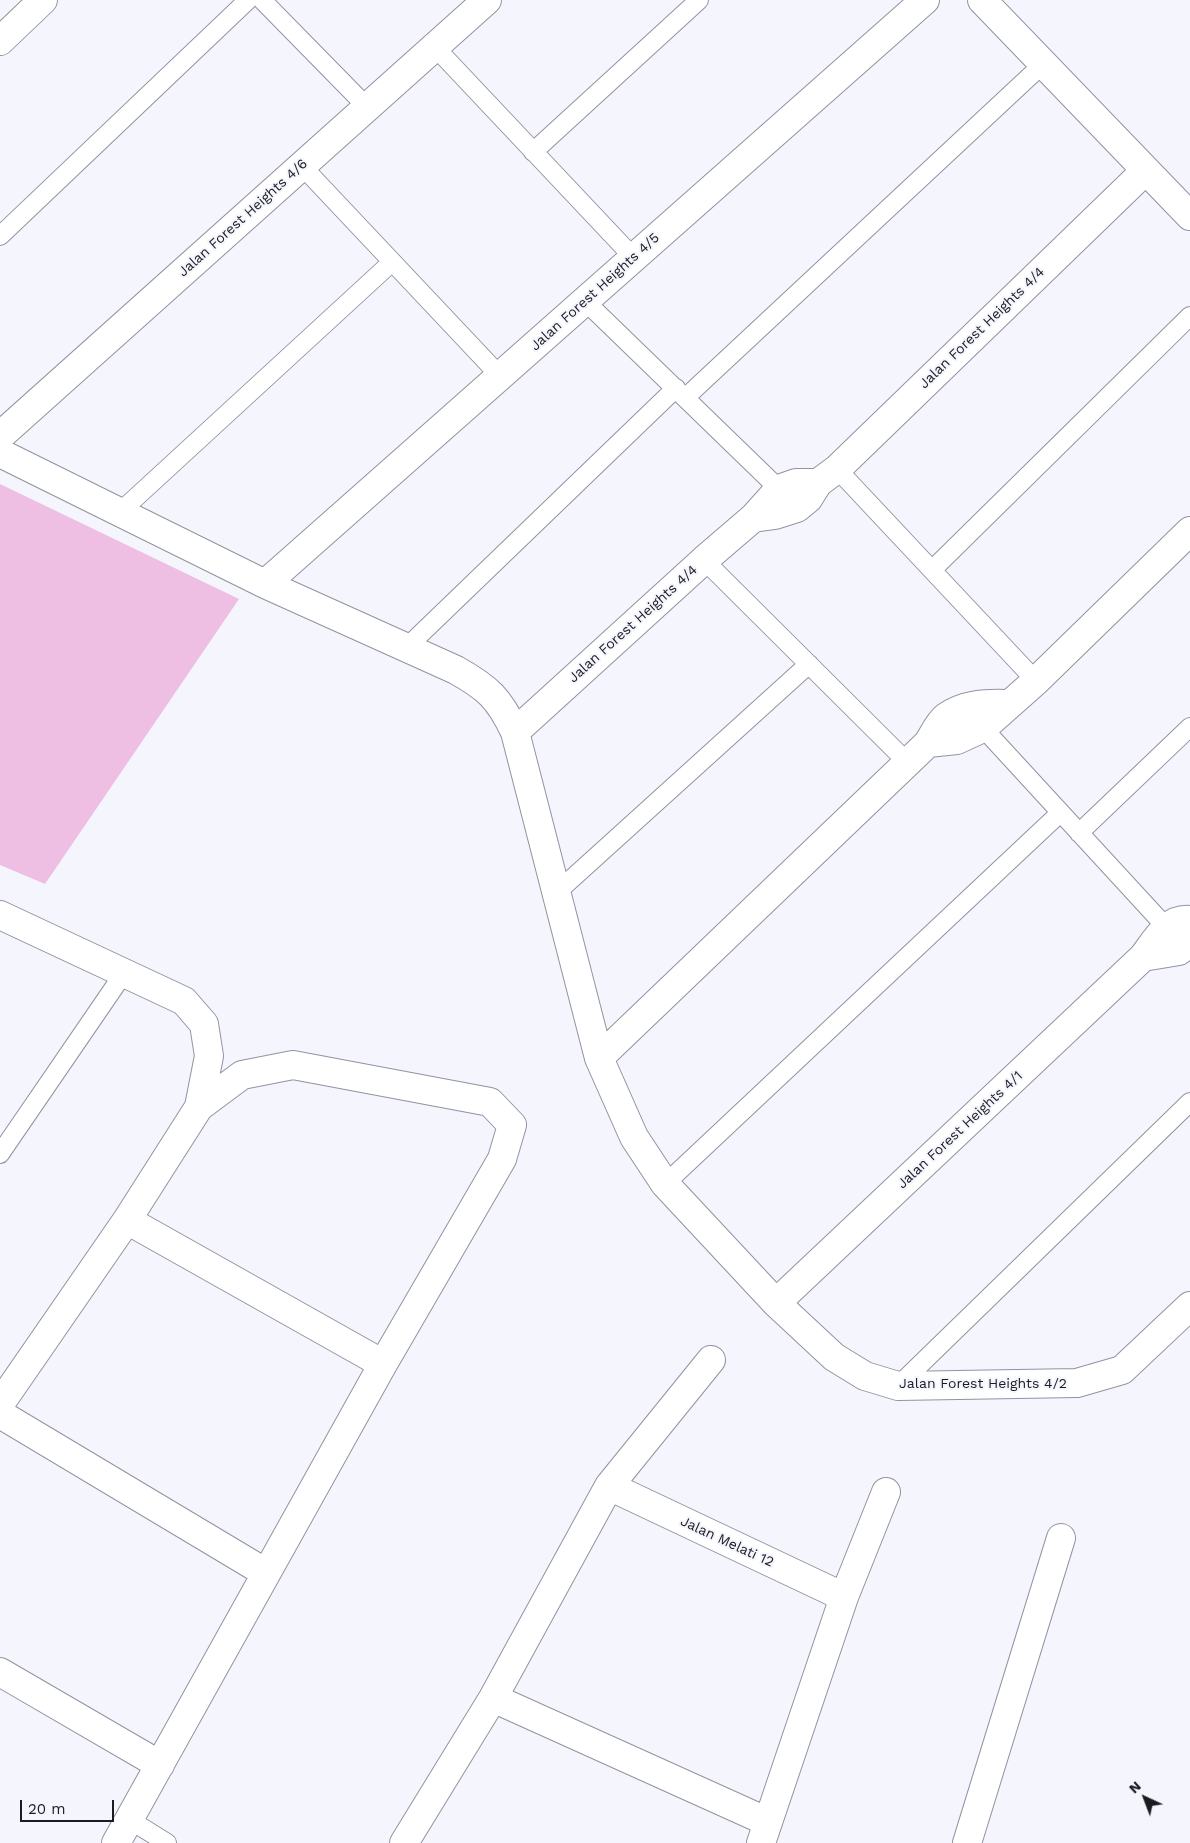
<!DOCTYPE html>
<style>
body{margin:0}
#map{position:relative;width:1190px;height:1843px;overflow:hidden;background:#f4f5fd;font-family:"Work Sans",sans-serif}
canvas{display:block}
.north{position:absolute;left:1120px;top:1773px;width:50px;height:50px;-webkit-text-stroke:4px #f4f5fd;paint-order:stroke;rotate:317deg;font-size:14px;font-weight:700;line-height:20px;text-align:center;color:#1b1c20}
.north::after{content:'';display:block;margin:auto;width:18px;height:22px;background:#1b1c20;clip-path:polygon(50% 0,100% 100%,50% 72%,0 100%)}
.scale{position:absolute;left:20px;top:1800px;width:94px;height:22px;box-sizing:border-box;border:2px solid #1b1c20;border-top:0;padding-left:6px;font-size:15px;line-height:18px;white-space:nowrap;color:#1b1c20;-webkit-text-stroke:4px #f4f5fd;paint-order:stroke}
</style>
<div id="map">
<canvas width="1190" height="1843"></canvas>
<div class="north">N</div>
<div class="scale">20 m</div>
</div>
<script>
const c = document.querySelector('canvas').getContext('2d');
c.lineJoin = 'round';
function fillPath(path, color) { c.fillStyle = color; c.fill(path, 'evenodd'); }
function trace(path, color, width, dash) { c.strokeStyle = color; c.lineWidth = width; c.lineCap = dash ? 'butt' : 'round'; c.setLineDash(dash || []); c.stroke(path); }
function label(font, color, halo, rows, align = 'center') {
  c.font = font + ' "Work Sans",sans-serif'; c.lineWidth = 4; c.setLineDash([]); c.textBaseline = 'middle'; c.strokeStyle = halo; c.fillStyle = color; for (const [text, x, y, turn = 0] of rows) {
    c.save(); c.translate(x, y); c.rotate((+turn || 0) * Math.PI / 180); c.textAlign = isNaN(turn) ? turn : align; if (halo) c.strokeText(text, 0, 0); c.fillText(text, 0, 0); c.restore();
  }
}
fillPath(new Path2D(`
 M0,484L239,599L45,884L0,865Z`), '#efbee3');
const lane = new Path2D(`
 M262,0L367,107
 M434,46L634,258
 M533,152L699,0
 M302,166L500,376
 M0,236L248,0
 M585,301L779,489
 M685,398L1043,64
 M837,469L1036,681
 M120,512L392,262
 M704,560L907,762
 M932,570L1190,316
 M406,648L676,388
 M983,728L1166,927
 M1079,833L1190,727
 M556,893L809,664
 M0,1154L124,973
 M665,1184L1060,813
 M898,1386L1190,1102
 M130,1820L167,1843`);
const street = new Path2D(`
 M982,0L1190,216
 M0,41L43,0
 M0,436L487,0
 M0,453L265,584L456,670C488,688 499,698 515,732L599,1058L634,1137L665,1184L776,1303L834,1357L865,1376L898,1386L1077,1383L1122,1370L1190,1306
 M753,518L775,515L797,508L808,499L818,483L837,469L1145,171
 M265,584L925,0
 M515,732L704,560L753,518L779,489L796,483H818
 M928,743L957,740L983,728L1036,681L1190,531
 M0,915L184,1001L204,1024L209,1056L199,1107
 M1143,957L1179,951L1190,942
 M599,1058L928,743C933,735 939,722 946,717C964,704 986,703 1008,704
 M127,1220L383,1364
 M776,1303L1143,957C1156,940 1167,918 1190,920
 M0,1404L127,1220L199,1107L242,1075L293,1065L490,1102L512,1125L502,1159L383,1364L116,1843
 M0,1414L266,1573
 M609,1486L844,1597
 M0,1672L160,1765
 M493,1698L768,1822
 M404,1843L493,1698L609,1486L711,1360
 M761,1843L844,1597L886,1492
 M967,1843L1061,1538`);
trace(lane, '#9293a0', 20);
trace(street, '#9293a0', 30);
trace(lane, '#fff', 18);
trace(street, '#fff', 28);
label('14px', '#1b1c20', '#f4f5fd', [
 ["Jalan Forest Heights 4/6",243,218,-42],
 ["Jalan Forest Heights 4/5",595,292,-42],
 ["Jalan Forest Heights 4/4",982,328,-44],
 ["Jalan Forest Heights 4/4",633,624,-42],
 ["Jalan Forest Heights 4/1",960,1130,-43],
 ["Jalan Forest Heights 4/2",983,1384],
 ["Jalan Melati 12",727,1542,25]
]);
</script>
